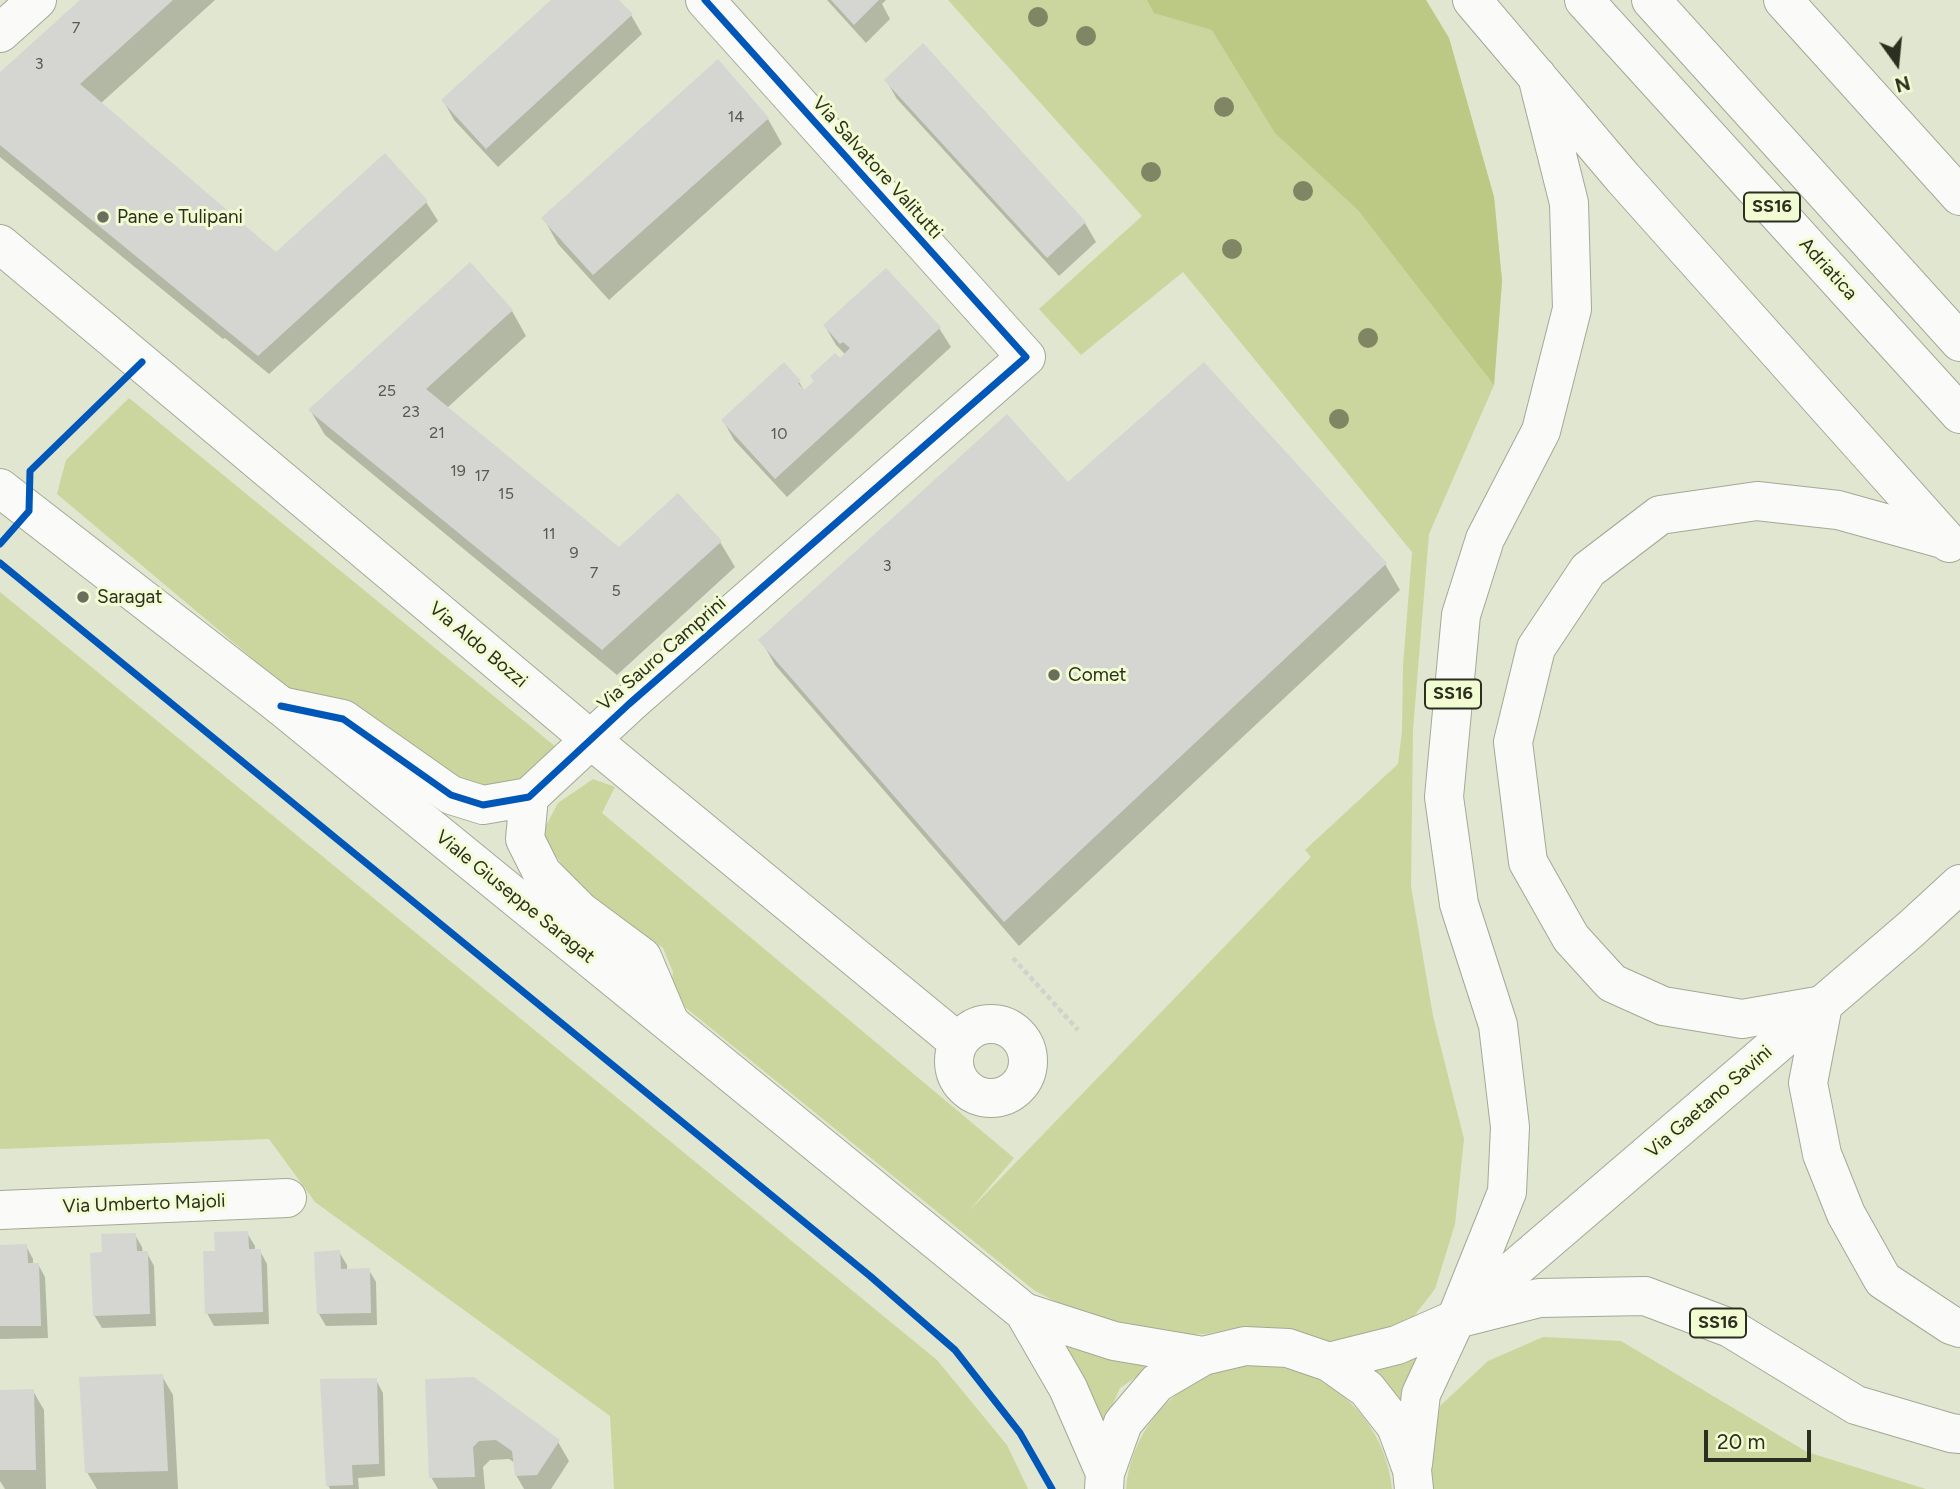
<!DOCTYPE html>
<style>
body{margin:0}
#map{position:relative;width:1960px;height:1489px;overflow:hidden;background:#e0e6cf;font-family:Figtree,sans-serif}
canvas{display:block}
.north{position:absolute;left:1862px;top:28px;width:70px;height:70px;-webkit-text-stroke:5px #f2fcd3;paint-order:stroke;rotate:165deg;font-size:19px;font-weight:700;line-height:28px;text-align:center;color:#2b2f1f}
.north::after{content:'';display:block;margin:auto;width:24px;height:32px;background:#2b2f1f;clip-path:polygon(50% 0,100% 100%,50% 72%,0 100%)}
.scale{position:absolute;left:1704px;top:1430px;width:107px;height:32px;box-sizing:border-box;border:4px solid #2b2f1f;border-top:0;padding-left:9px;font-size:21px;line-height:24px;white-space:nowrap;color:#2b2f1f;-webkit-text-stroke:5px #f2fcd3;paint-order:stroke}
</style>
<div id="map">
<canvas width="1960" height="1489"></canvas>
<div class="north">N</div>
<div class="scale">20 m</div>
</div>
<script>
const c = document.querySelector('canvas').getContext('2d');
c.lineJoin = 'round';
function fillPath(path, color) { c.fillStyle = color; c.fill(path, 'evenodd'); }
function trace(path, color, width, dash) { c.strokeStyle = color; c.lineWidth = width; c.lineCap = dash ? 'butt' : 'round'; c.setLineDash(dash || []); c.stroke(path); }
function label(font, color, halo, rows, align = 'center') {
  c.font = font + ' Figtree,sans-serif'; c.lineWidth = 6; c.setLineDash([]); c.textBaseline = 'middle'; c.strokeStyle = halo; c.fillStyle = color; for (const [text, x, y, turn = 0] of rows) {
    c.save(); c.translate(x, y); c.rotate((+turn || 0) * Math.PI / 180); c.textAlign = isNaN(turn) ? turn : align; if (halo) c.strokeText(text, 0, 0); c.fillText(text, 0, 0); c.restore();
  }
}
fillPath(new Path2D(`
 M948,0H1426L1449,38L1494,197L1502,281L1494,385L1429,534L1413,730L1411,886L1433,1016L1464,1139L1455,1224L1435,1289L1411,1320L1377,1337L1326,1344L1294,1331L1241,1327L1206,1334L1152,1335L1095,1321L1035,1291L670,995L673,972L663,948L578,887L541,835L558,803L593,779L615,787L602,813L1014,1158L969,1211L1311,857L1305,850L1398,764L1402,731L1403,666L1412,552L1183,272L1081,355L1039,309L1142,216Z
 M129,398L556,747L513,788L468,785L290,690L57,494L66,460Z
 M0,592L937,1360L1007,1445L1028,1489H614L610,1416L315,1202L269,1139L0,1149Z
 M1046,1327L1157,1363L1120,1388L1103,1426Z
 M1543,1337L1621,1341L1807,1452L1926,1489H1433L1429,1457L1440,1406L1488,1361Z
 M1434,1341L1412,1372L1399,1403L1364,1363Z
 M1243,1366C1263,1366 1283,1366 1302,1372C1352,1391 1387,1436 1392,1489H1126C1130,1437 1167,1389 1216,1372C1225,1370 1234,1368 1243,1366Z`), '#cad69e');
fillPath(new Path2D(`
 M1147,0H1426L1449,38L1494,197L1502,281L1494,385L1358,210L1275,133L1212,30L1154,13Z`), '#bcc984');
fillPath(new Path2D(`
 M82,0H215L100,104L275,253L426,202L438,221L269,374L225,338L223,339L0,157V75Z
 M554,0H617L631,15L642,34L498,167L454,120L443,100Z
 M827,0H886L882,4L890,19L866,43Z
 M886,80L1085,223L1096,242L1059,276L897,99Z
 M768,119L782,144L609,300L558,244L544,219Z
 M512,311L526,336L447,408L619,549L720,542L735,567L617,675L325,435L310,410Z
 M825,326L939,328L951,347L787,497L734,440L723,420L799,382L805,392L840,360L846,355L836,345Z
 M1068,485L1385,564L1400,590L1019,946L775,665L761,640Z
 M247,1233L255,1246V1251H260L267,1264L269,1324L214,1326L207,1313L217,1252Z
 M135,1235L142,1247L143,1253H147L154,1266L156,1326L102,1328L94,1315L104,1254Z
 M26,1246L33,1259V1265L38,1264L45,1277L48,1338L0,1339V1247Z
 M339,1252L347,1265V1271L369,1270L376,1282L377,1325L326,1326L319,1314Z
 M162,1376L173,1395L178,1489H97L87,1472Z
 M376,1380L383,1393L385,1476L358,1478L359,1489H330L328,1485Z
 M426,1381L558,1442L569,1461L551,1489H524L516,1475L515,1463L509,1459L490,1460L483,1467L485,1489H438L431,1477Z
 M0,1391H33L44,1410L46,1489H5L0,1481Z`), '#0003');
fillPath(new Path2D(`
 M80,0H173L80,84L276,252L385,153L428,201L258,356L0,145V72Z
 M551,0H619L633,14L486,149L441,100Z
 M831,0H879L854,25Z
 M923,43L1086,222L1047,258L884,80Z
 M718,59L769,118L593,275L541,218Z
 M470,262L513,310L426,389L619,547L678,493L722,541L602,650L308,410Z
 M886,268L941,327L775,479L721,420L784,362L801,381L798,383L804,390L814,381L810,376L835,353L840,358L850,348L843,342L840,344L823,325Z
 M1204,362L1387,563L1004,922L758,640L1007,414L1068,482Z
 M248,1231L249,1249H261L263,1312L205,1314L203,1251H215L214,1232Z
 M136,1233L137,1251H148L150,1314L93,1316L90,1253L102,1252L101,1234Z
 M27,1244L28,1263H39L41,1326H0V1245Z
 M340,1250L341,1269L370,1268L371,1313L317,1314L314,1252Z
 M163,1374L168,1471L85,1473L79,1377Z
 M474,1377L560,1440L537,1475L515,1476L512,1451L496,1440L479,1441L473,1447L475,1477L429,1478L425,1379Z
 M377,1378L379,1464L352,1465L353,1485L326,1486L320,1379Z
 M34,1389L36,1470H0V1390Z`), '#d5d6d2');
const street = new Path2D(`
 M0,33L37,0
 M0,244L590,739L958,1042
 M281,706L343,719L451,795L483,805L529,797L629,704L1026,357L705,0
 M529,797L525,839L542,873L580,911L642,957L670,1023
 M954 1061a37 37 0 1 1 74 0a37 37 0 1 1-74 0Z
 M0,1210L287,1198`);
const secondary = new Path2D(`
 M0,488L281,706L1024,1312L1114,1341L1203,1356
 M1024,1312L1068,1388L1105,1473
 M1329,1362L1397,1345L1456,1319L1911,929L1960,884
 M1413,1464L1421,1394L1456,1319
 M1104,1489L1105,1473L1123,1423L1157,1383L1203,1356L1245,1346L1288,1348L1329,1362L1367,1389L1396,1426L1412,1470L1414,1489`);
const highway = new Path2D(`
 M1472,0L1623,178L1949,543
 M1584,0L1960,414
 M1651,0L1960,342
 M1783,0L1960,196
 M1946,540L1838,510L1757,501L1660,515L1588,570L1536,648L1513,742L1528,862L1571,938L1612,983L1663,1006L1742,1019L1823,1005L1808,1083L1822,1154L1846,1214L1883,1280L1951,1325L1960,1328
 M1456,1319L1507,1192L1510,1127L1498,1025L1459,904L1444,797L1461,615L1485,539L1541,431L1572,309L1569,203L1537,76
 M1456,1319L1539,1298L1645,1296L1730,1328L1856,1405L1951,1433L1960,1434`);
trace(street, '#a4a896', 40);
trace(secondary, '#a4a896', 40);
trace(highway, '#a4a896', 40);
trace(new Path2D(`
 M1013,958L1078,1030`), '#d1d2cc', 4.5, [5, 3.5]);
trace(street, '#fafbf8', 38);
trace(secondary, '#fafbf8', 38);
trace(highway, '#fafbf8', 38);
trace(new Path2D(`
 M0,544L29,511L30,471L142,362
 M0,563L870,1276L955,1350L1020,1433L1052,1489
 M281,706L343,719L451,795L483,805L529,797L629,704L1026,357L705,0`), '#0057b8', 7);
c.fillStyle = '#808663';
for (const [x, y] of [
 [1038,17],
 [1086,36],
 [1224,107],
 [1151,172],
 [1303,191],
 [1232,249],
 [1368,338],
 [1339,419]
]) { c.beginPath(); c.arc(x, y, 10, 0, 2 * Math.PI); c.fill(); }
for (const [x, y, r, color] of [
 [103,217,7,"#6a6f5d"],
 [83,597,7,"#6a6f5d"],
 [1054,675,7,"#6a6f5d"]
]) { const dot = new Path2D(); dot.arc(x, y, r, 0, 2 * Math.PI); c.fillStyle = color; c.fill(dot); trace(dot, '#f2fcd3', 2.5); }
label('16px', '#56594c', null, [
 ["7",76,28],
 ["3",39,64],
 ["14",736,117],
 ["25",387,391],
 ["23",411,412],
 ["21",437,433],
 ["10",779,434],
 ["19",458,471],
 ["17",482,476],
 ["15",506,494],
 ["11",549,534],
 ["9",574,553],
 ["3",887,566],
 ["7",594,573],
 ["5",616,591]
]);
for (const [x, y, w] of [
 [1772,207,56],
 [1453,694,56],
 [1718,1323,56]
]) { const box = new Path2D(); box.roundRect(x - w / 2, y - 14.5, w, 29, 5); c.fillStyle = '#f2fcd3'; c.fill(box); trace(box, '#2b2f1f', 2); }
label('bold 18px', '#2b2f1f', null, [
 ["SS16",1772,207],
 ["SS16",1453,694],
 ["SS16",1718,1323]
]);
label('19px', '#2b2f1f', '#f2fcd3', [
 ["Via Salvatore Valitutti",877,168,48],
 ["Adriatica",1828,269,48],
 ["Via Aldo Bozzi",478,645,40],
 ["Via Sauro Camprini",662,654,-41],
 ["Viale Giuseppe Saragat",515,897,39],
 ["Via Gaetano Savini",1709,1102,-41],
 ["Via Umberto Majoli",144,1204,-2]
]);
label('19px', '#2b2f1f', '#f2fcd3', [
 ["Pane e Tulipani",117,217],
 ["Saragat",97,597],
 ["Comet",1068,675]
], 'left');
</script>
